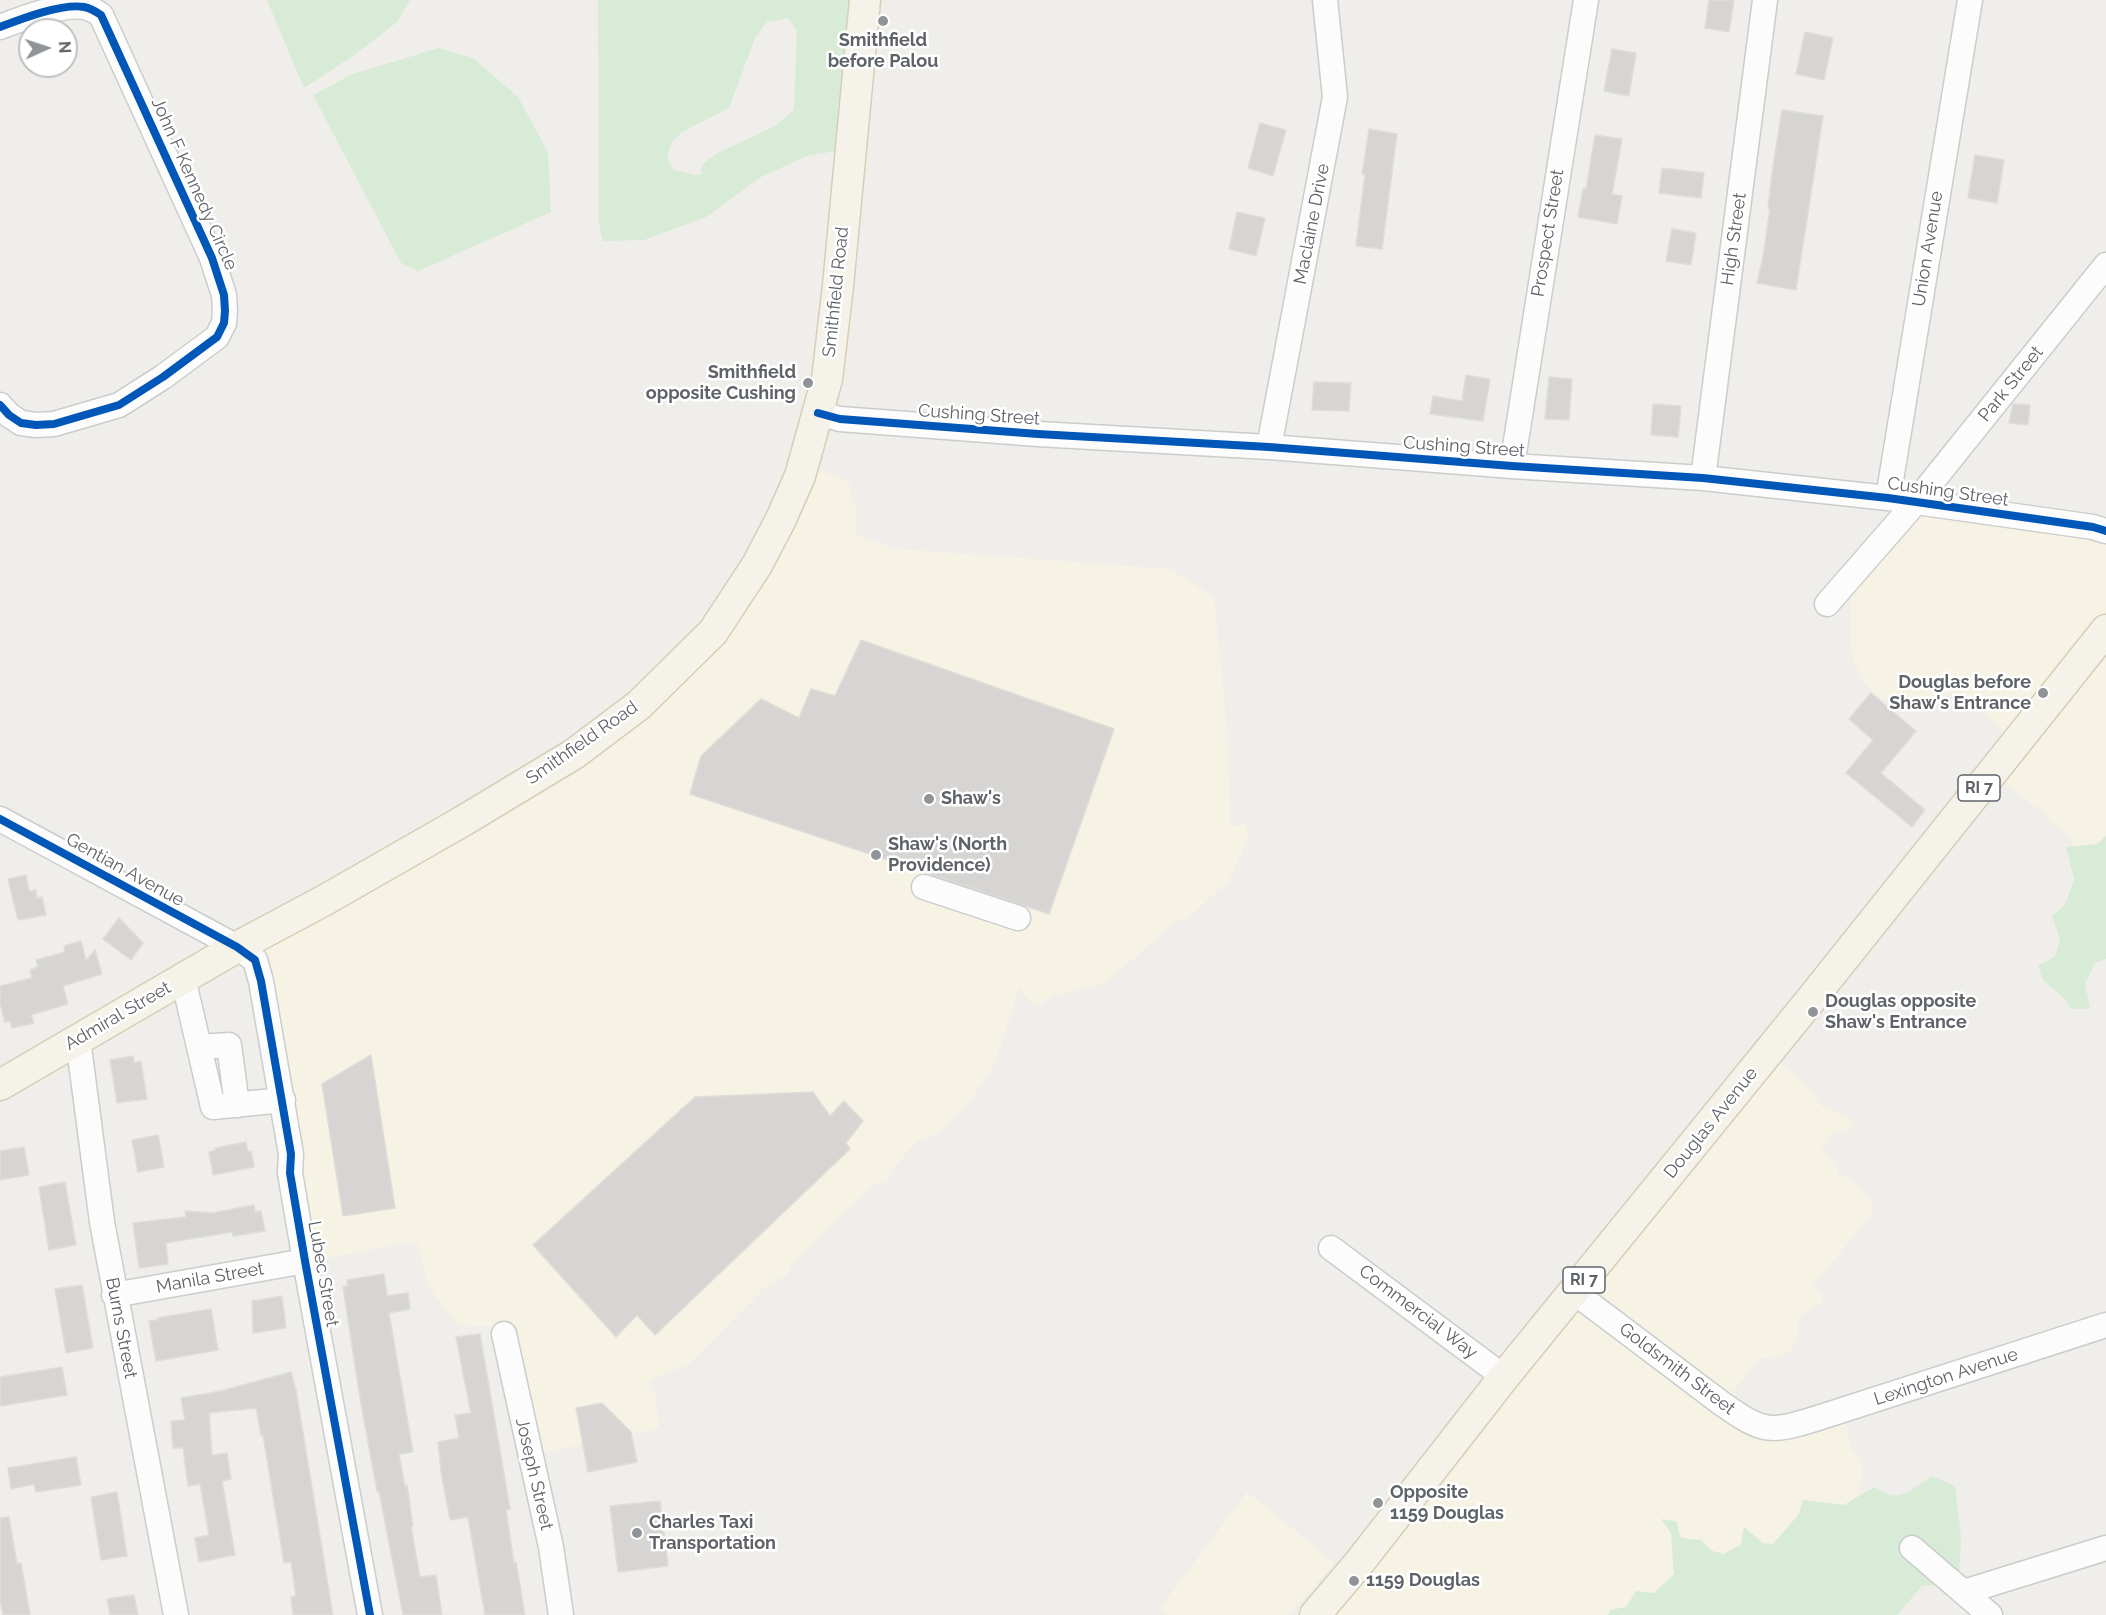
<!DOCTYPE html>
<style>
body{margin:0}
#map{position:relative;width:2106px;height:1615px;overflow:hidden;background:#efeeea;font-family:Raleway,sans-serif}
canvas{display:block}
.north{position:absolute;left:18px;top:18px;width:60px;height:60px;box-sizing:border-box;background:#fff;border:2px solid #bfc1c3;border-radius:50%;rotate:87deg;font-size:16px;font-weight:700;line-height:24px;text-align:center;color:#5f6368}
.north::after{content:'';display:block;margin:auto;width:21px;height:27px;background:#919496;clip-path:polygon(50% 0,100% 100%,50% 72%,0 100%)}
</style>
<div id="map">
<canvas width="2106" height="1615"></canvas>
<div class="north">N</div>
</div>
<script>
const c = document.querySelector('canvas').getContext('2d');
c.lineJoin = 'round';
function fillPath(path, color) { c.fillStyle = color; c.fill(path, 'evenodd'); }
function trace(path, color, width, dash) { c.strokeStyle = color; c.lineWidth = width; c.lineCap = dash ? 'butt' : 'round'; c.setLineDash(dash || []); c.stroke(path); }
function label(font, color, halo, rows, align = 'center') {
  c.font = font + ' Raleway,sans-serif'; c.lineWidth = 5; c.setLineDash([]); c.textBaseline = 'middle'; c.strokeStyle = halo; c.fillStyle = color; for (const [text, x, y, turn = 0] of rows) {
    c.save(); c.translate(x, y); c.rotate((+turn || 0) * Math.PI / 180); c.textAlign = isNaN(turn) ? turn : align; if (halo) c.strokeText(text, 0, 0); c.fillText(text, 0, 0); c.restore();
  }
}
fillPath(new Path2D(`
 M811,466L851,484L849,489L857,511L855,535L897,549L1170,569L1214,597L1228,741L1230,827L1245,824L1249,837L1226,886L1217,891L1188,919L1175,922L1105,983L1054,996L1036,1007L1024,994L1020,986L995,1063L973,1097L940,1132L916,1142L892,1170L886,1182L873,1185L792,1264L788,1274L767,1285L690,1363L649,1382L656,1396L659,1428L534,1455L501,1327L458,1325L429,1287L417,1243H406L311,1261L258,933L588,734L708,618Z
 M1898,500L2106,530V836L2097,844L2075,847L2070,835L2051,822L2044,811L2032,805L1989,768L2011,739L1960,691L1930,703L1906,706L1879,697L1863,682L1853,658L1851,647V573Z
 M1767,1052L1808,1087L1821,1106L1854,1121L1850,1128L1830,1135L1821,1151L1835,1163L1838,1175L1848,1177L1873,1202L1872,1214L1812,1286L1823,1296L1821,1303L1799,1317L1798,1336L1790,1351L1782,1357L1761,1358L1727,1398L1749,1418L1844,1414L1851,1448L1863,1467L1859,1495L1844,1505L1803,1500L1799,1514L1773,1544H1741L1725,1554L1712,1551L1700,1540L1681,1538L1661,1519L1671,1533L1674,1574L1654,1593L1626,1607L1611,1610L1608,1615H1314Z
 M1247,1492L1334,1563L1289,1615H1169L1160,1608Z`), '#f7f3e4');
fillPath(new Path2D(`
 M267,0H410L397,22L353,56L304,88Z
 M598,0H868L854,148L807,156L761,177L706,217L644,240L603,241L599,224ZM788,18L797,31L794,110L775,126L718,153L704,163L701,168L702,174L696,175L674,170L667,158L671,143L682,132L729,108L755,38L767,22Z
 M439,48L473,58L518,97L548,152L551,212L418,271L401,263L313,95L353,74Z
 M2106,836V959L2095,963L2085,984L2090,1009H2071L2066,1000L2043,980L2038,966L2055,956L2060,939L2052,916L2065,905L2074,879L2066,847L2097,844Z
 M1932,1476L1955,1486L1961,1537L1959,1582L1922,1586L1897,1615H1608L1610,1610L1626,1607L1636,1591L1654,1593L1674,1574L1671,1533L1661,1519L1676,1521L1681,1538L1701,1540L1712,1551L1724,1554L1741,1544L1744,1527L1763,1543L1773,1544L1799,1514L1803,1500L1844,1505L1874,1487L1892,1496L1907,1493Z`), '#d8ebd6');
const building = new Path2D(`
 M1709,0H1734L1729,32L1705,28Z
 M1805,32L1833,38L1824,80L1796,74Z
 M1612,49L1636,53L1629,96L1604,91Z
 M1782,110L1823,116L1796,290L1757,283L1763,257L1770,209H1768L1772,173Z
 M1260,123L1286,130L1273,176L1248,168Z
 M1369,129L1397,134L1382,249L1356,246L1365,174H1362Z
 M1595,135L1622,139L1612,194L1622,196L1617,224L1578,217L1583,189H1586Z
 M1975,155L2004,160L1997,203L1968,198Z
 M1662,168L1704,173L1701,198L1659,193Z
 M1237,212L1265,218L1256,256L1229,249Z
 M1672,229L1696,233L1691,265L1666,261Z
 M1466,375L1490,379L1483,421L1430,414L1433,396L1462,401Z
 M1549,377L1572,379L1569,420L1545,419Z
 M1314,382L1351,383L1349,411L1312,410Z
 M1653,404L1681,406L1678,437L1651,435Z
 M2013,404L2030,405L2028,425L2009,423Z
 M861,640L1114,729L1049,914L690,794L701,756L761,699L799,718L811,689L835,696Z
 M1871,693L1916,731L1881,773L1925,810L1912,827L1846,773L1873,740L1849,719Z
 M26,875L29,891L36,890L37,898L42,897L46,915L18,920L8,879Z
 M119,918L143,943L131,960L103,939Z
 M81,941L86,961L95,950L102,974L63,986L68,1004L31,1015L34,1023L12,1028L10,1021L5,1022L0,1003V986L32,978L30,970L38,967L36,960L65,952L64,946Z
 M371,1055L395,1208L343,1216L322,1084Z
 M133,1056L134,1063L141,1061L147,1099L117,1103L110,1060Z
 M813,1092L830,1116L844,1101L863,1121L846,1143L850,1149L655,1335L637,1315L616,1337L533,1245L695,1097Z
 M158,1135L164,1167L138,1172L132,1140Z
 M246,1142L248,1152L251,1151L254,1167L213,1175L209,1152L216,1150L215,1148Z
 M24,1147L29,1175L0,1180V1151Z
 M65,1182L76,1245L49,1250L39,1187Z
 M254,1205L255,1212L261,1211L265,1231L233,1236L232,1232L166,1243L168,1264L139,1268L133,1223L186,1217L185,1211L212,1213Z
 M384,1274L387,1296L408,1293L410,1309L389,1313L413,1452L399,1454L405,1486L407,1485L413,1526L411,1527L420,1577L436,1575L442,1615H403L379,1491H377L360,1398L343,1287L348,1286L347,1280Z
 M82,1285L93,1348L66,1353L55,1289Z
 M282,1296L286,1328L253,1333L252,1301Z
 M211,1309L218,1350L156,1361L149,1321L157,1320V1318Z
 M480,1334L510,1509L506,1510L514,1563L516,1562L525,1615H485L468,1517L450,1520L441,1472L438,1442L459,1438L455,1415L471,1413L456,1337Z
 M62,1367L67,1395L0,1406V1377Z
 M291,1372L296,1390L333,1615H293L291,1597L296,1596L291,1562L284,1563L263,1435H261L256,1408L209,1413L212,1455L227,1453L231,1479L222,1481L235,1555L199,1562L195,1538L209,1535L200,1484L188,1486L183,1448H173L171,1421L185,1420L181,1398L221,1391Z
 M602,1403L631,1432L637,1462L588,1472L576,1408Z
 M76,1457L81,1485L36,1492L34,1484L11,1489L8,1468Z
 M117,1492L127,1556L101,1560L91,1497Z
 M660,1501L668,1566L618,1572L610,1506Z
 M9,1517L17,1564L21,1563L30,1615H3L0,1600V1518Z
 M134,1595L138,1615H110L107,1599Z`);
fillPath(building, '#d6d5d3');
trace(building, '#deddd9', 1.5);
const minor = new Path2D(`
 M0,27C21,19 62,3 84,7C90,8 95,11 101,15L212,258L224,295L225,311L224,323L217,337L163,377L119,405L54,424L36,425L21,423L9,415L0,405
 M818,413L840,419L1038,434L1269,447L1512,466L1703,478L1888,498L2093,527L2106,531
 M1269,447L1335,97L1325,0
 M1512,466L1586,0
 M1703,478L1765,0
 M1888,498L1970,0
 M1827,604L1915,503L2106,265
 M0,819L237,947L255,960L261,981L291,1154L290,1173L305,1261L370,1615
 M924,887L1018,918
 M183,978L213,1107L283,1100
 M78,1040L102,1222L176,1615
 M199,1047L229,1045L237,1105
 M1331,1248L1504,1377
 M1574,1292L1721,1403C1765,1434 1770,1433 1821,1417L2106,1325
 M114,1295L305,1261
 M504,1334L551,1547L561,1615
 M1912,1548L1990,1615
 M1964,1592L2106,1548`);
const major = new Path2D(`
 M0,1085L237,947L325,900L463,821L574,754L639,705L713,632L757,565L781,519L800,476L827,379L838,286L865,0
 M1315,1615L1359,1563L1504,1377L1813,997L2106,630`);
trace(minor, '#cbcccc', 27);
trace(major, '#d7ceb8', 33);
trace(minor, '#fdfcfc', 24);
trace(major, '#f4f2e9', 30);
trace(new Path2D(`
 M0,27C21,19 62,3 84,7C90,8 95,11 101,15L212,258L224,295L225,311L224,323L217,337L163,377L119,405L54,424L36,425L21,423L9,415L0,405
 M818,413L840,419L1038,434L1269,447L1512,466L1703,478L1888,498L2093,527L2106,531
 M0,819L237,947L255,960L261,981L291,1154L290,1173L305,1261L370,1615`), '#0057b8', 8);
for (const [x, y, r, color] of [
 [883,21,6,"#919496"],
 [808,383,6,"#919496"],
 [2043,693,6,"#919496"],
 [929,799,6,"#919496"],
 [876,855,6,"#919496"],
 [1813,1012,6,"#919496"],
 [1378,1503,6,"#919496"],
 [637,1533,6,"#919496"],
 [1354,1581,6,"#919496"]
]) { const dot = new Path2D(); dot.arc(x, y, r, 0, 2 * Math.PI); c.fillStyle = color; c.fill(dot); trace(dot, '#fff', 2); }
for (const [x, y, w] of [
 [1979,788,42],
 [1584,1280,42]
]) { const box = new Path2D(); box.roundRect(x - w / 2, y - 13, w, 26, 4.5); c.fillStyle = '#fff'; c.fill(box); trace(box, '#5f6368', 1.5); }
label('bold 16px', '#5f6368', null, [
 ["RI 7",1979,788],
 ["RI 7",1584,1280]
]);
label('bold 18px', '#5f6368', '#fff', [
 ["Smithfield",883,41,"center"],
 ["before Palou",883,62,"center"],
 ["Smithfield",796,373,"right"],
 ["opposite Cushing",796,394,"right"],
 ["Douglas before",2031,683,"right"],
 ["Shaw's Entrance",2031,704,"right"],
 ["Shaw's",941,799],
 ["Shaw's (North",888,845],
 ["Providence)",888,866],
 ["Douglas opposite",1825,1002],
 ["Shaw's Entrance",1825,1023],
 ["Opposite",1390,1493],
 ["1159 Douglas",1390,1514],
 ["Charles Taxi",649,1523],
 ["Transportation",649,1544],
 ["1159 Douglas",1366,1581]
], 'left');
label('18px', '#5f6368', '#fff', [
 ["John F Kennedy Circle",194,184,66],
 ["Maclaine Drive",1312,224,-79],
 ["Prospect Street",1548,233,-81],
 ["High Street",1734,239,-82],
 ["Union Avenue",1928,249,-81],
 ["Smithfield Road",836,292,-84],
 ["Park Street",2011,384,-51],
 ["Cushing Street",979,415,4],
 ["Cushing Street",1464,447,4],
 ["Cushing Street",1948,492,8],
 ["Smithfield Road",582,743,-35],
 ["Gentian Avenue",125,870,29],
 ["Admiral Street",118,1016,-30],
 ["Douglas Avenue",1711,1123,-51],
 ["Lubec Street",323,1274,80],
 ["Manila Street",210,1278,-10],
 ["Commercial Way",1418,1312,37],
 ["Burns Street",121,1328,79],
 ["Goldsmith Street",1677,1369,37],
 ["Lexington Avenue",1946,1377,-18],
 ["Joseph Street",534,1474,77]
]);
</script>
